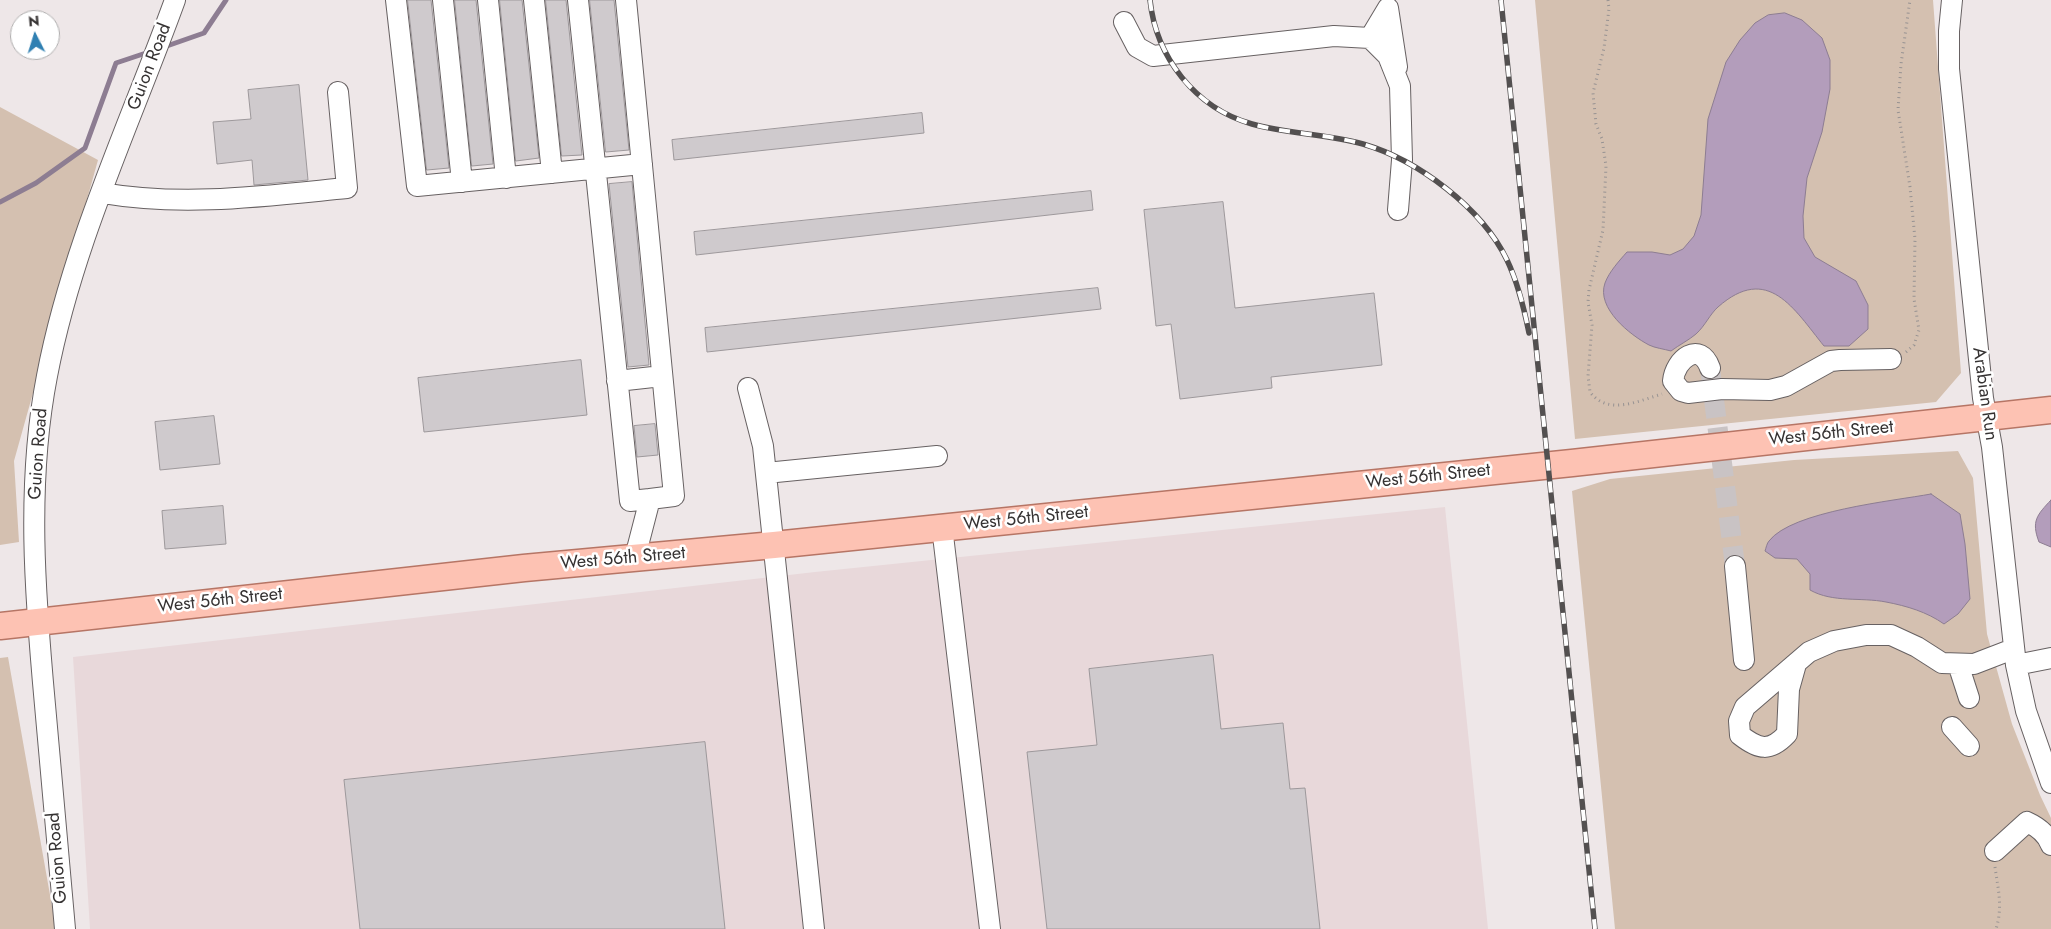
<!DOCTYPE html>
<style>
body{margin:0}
#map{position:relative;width:2051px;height:929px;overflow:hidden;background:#eee7e8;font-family:Jost,sans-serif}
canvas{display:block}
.north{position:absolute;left:10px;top:10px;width:50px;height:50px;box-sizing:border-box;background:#fff;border:1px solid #aeadad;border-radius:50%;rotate:355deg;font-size:14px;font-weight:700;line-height:20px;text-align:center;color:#353232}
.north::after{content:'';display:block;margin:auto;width:18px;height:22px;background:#3080b2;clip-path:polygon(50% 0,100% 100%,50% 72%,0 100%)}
</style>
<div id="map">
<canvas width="2051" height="929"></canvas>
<div class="north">N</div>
</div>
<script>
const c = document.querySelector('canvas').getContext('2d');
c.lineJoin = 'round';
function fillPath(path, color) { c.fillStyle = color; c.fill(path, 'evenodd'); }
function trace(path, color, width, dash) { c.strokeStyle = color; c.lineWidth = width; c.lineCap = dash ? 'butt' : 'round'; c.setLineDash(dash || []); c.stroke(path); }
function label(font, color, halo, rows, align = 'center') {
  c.font = font + ' Jost,sans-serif'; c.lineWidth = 5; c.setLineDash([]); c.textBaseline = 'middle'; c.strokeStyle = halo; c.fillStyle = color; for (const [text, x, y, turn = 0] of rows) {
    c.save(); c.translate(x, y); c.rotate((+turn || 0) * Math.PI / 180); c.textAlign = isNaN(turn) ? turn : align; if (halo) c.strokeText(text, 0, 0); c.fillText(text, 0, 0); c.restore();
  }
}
fillPath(new Path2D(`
 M1445,507L1488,929H90L73,657L815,572Z`), '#e8d8da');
fillPath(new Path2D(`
 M1535,0H1933L1961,373L1936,402L1575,439Z
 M0,107L98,160L14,461L19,542L0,545Z
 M1958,451L1973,478L1987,634L2012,724L2040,795L2051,818V929H1615L1572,491L1610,479L1794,460Z
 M8,657L56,929H0V658Z`), '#d4c0b0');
const water = new Path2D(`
 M1785,13L1802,20L1822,38L1830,60V89L1822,132L1807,178L1803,216L1804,238L1815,257L1856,281L1868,305V329L1849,346H1824C1794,309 1768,263 1718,307C1710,314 1705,326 1696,334C1689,340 1679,345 1671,351C1664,349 1655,348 1649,345C1630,335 1596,308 1605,283C1609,272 1619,261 1627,252H1652L1670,255L1683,249L1694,236L1701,215L1708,119L1726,62L1740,40L1755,23L1768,15Z
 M1931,494L1960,514L1965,544L1970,599L1958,614L1944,624C1927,612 1907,606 1886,602C1861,597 1833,603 1810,590V574L1797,559L1775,558L1765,551C1766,548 1767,543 1769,541C1792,511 1893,501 1931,494Z
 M2051,500V547L2039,542C2031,521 2037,515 2051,500Z`);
fillPath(water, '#b39dbb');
trace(water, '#8d7d92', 1);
trace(new Path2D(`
 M164,47L204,33L226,0
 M0,202L36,183L85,148L116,63L149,52`), '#8d7d92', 5);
const building = new Path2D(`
 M408,0H431L449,168L427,170Z
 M455,0H476L493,164L472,166Z
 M500,0H522L539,158L516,161Z
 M546,0H566L582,155L562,156Z
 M590,0H614L629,150L606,152Z
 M299,85L308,180L254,185L252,160L217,164L213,122L251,119L248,90Z
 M922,113L924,133L674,160L672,140Z
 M632,182L649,365L628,367L609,184Z
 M1091,191L1093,210L696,255L694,232Z
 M1223,202L1235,308L1374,293L1382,365L1271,377L1272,388L1180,399L1171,324L1156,326L1144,210Z
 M1098,288L1101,309L707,352L705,328Z
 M581,360L587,415L424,432L418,378Z
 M214,416L220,464L160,470L155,422Z
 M655,424L658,455L637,457L634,426Z
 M223,506L226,544L165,549L162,511Z
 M1213,655L1221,729L1283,723L1290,789L1305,788L1320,929H1047L1027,752L1097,745L1089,669Z
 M705,742L725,929H360L344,780Z`);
fillPath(building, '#cfcacd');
trace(building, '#9d989b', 1);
trace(new Path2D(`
 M1710,368L1735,566`), '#c9c3c4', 20, [20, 10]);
const minor = new Path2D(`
 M396,0L417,186L642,164
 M443,0L462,182
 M488,0L506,178
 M534,0L552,173
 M578,0L630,501L650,499
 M626,0L674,496L650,499L635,557
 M1952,0L1949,31V69L1983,398L1992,447L2016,665L2026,711L2051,783
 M1124,22L1137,47L1153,56L1334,36L1370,38L1388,56L1400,86L1402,160L1398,210
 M1370,38L1388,8L1397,67
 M102,193C184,207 265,196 347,188L338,92
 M1710,368C1700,340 1675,359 1673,381L1681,391L1688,393L1722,389L1770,390L1786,386L1831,361L1840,360L1891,359
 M617,381L662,376
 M748,388L763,446L814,929
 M766,473L937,456
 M942,527L990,929
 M1735,566L1744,660
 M1796,664L1789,689L1787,734C1770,752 1759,750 1740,735L1739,721L1745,707L1809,652L1834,641L1866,635H1891L1917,647L1942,663L1974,664L2013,649
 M1958,664L1969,698
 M2016,665L2051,658
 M1952,727L1969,746
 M1995,851L2027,822C2038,827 2047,834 2051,845
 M65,929C58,854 52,780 45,705C35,596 26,484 47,376C72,245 130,124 175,0`);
const major = new Path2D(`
 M0,626L524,568L774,545L1572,463L2051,410`);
trace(minor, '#676162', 22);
trace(major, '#b67565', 29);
trace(new Path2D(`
 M1608,0L1609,9L1604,48L1593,93L1596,124L1602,139L1606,166L1603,230L1589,290L1588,302L1592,325L1588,376L1590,392C1608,416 1638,401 1662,394
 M1906,352L1914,345L1919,330L1914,299L1915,239L1910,187L1898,110L1901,64L1910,0
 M1995,867C1998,889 2003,907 1996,929`), '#979292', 3, [1, 4]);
trace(minor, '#fff', 20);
trace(major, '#fdc2b3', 26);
const rail = new Path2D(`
 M1150,0C1156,57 1195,108 1252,124C1288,134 1327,134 1363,144C1418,160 1482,208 1507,260C1518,283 1524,308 1529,333
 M1501,0L1595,929`);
trace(rail, '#535050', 5.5);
trace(rail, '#fff', 4, [11]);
label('18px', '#353232', '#fff', [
 ["Guion Road",150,67,-69],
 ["Arabian Run",1984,394,82],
 ["West 56th Street",1831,434,-6],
 ["Guion Road",39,454,-86],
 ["West 56th Street",1428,477,-6],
 ["West 56th Street",1026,519,-6],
 ["West 56th Street",623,559,-5],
 ["West 56th Street",220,601,-6],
 ["Guion Road",58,858,-95]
]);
</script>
